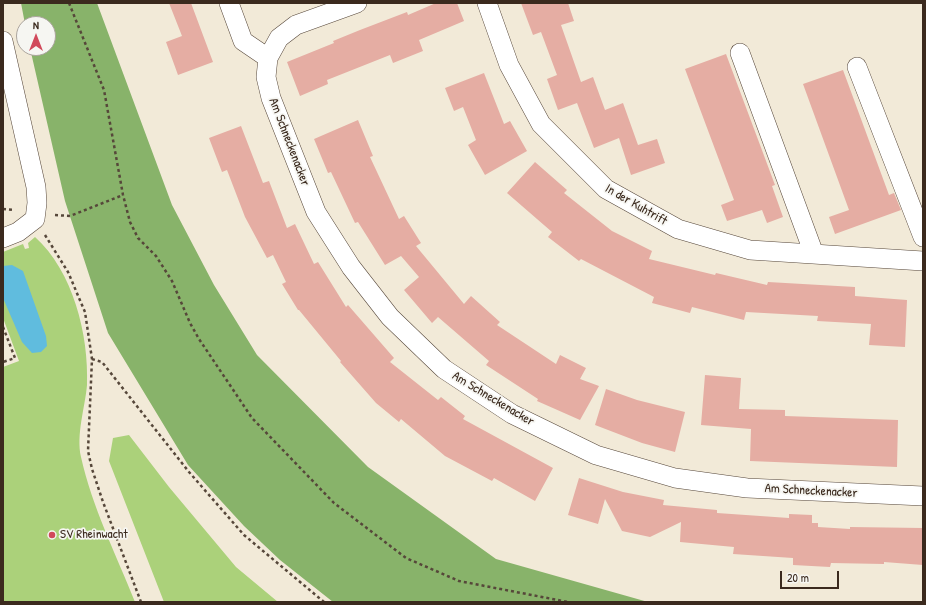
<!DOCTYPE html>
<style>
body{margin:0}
#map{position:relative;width:926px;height:605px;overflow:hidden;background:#f2ead8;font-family:"Patrick Hand",sans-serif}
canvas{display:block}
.frame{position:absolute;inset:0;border:4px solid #3b2a1e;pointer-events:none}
.north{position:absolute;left:16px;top:16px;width:40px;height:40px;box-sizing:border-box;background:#f6f6f2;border:1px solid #aba49d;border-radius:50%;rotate:0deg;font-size:11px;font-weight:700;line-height:16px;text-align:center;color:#3b2a1e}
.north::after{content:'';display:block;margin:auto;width:14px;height:18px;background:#d1495b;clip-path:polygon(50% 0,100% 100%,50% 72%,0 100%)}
.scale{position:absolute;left:780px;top:571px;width:59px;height:18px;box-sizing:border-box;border:2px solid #3b2a1e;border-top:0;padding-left:5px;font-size:12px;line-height:14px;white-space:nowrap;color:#3b2a1e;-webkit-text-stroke:3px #f6f6f2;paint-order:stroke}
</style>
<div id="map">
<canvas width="926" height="605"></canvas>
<div class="frame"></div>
<div class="north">N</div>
<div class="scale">20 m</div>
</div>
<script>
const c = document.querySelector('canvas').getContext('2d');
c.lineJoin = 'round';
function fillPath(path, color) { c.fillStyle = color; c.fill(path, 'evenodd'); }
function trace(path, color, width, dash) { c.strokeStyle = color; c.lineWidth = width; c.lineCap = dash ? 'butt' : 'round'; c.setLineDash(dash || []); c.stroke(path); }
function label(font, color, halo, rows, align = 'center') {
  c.font = font + ' "Patrick Hand",sans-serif'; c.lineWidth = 3.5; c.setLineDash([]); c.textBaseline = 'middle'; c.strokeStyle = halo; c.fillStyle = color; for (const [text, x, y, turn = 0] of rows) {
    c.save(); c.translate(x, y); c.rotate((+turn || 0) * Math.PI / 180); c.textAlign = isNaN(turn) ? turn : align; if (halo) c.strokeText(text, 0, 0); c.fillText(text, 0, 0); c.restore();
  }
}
fillPath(new Path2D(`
 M35,237C73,271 89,335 87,385C85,408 76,434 81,457C92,507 116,554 135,602H3V367L19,361L3,318V252L23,244L25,249L29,248L28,243Z
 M129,435L169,487L236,567L278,602H164L109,461L113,438Z`), '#abd17a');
fillPath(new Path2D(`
 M21,3H97L172,205L214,285L257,355L368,467L496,559L648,602H333L280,560L244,526L188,465L108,333L65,201L30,48H48V24H25Z`), '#88b36a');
fillPath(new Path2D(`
 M12,265L23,271L46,336L47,346L41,352L32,353L22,342L3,298V266Z`), '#60bcde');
fillPath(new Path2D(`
 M169,3H191L213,62L178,75L166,42L182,36Z
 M436,3H457L464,21L419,40L423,51L393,63L390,55L327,80L328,84L300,96L287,62L334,43L333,41L360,30L407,12L408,15Z
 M521,3H568L574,21L561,25L581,82L593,77L605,110L623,103L638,145L657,139L665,163L631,175L619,138L594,148L577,103L558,110L547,79L557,75L541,32L533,35Z
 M726,54L775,185L772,186L783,217L767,223L762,210L727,221L721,205L734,200L685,69Z
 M843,70L889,195L894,193L901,210L835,234L829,217L849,210L803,84Z
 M484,73L504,124L510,121L527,151L485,175L468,145L476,140L463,107L454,111L445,88Z
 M358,120L373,156L370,157L399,219L404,216L421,243L416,246L464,304L471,296L500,322L497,325L556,364L560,355L586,368L580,379L599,386L580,420L537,401L538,399L486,365L489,361L438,317L432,323L404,290L419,277L401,256L385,265L358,222L355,223L331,172L328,173L314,139Z
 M241,126L263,183L269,181L287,228L295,224L314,264L318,262L346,307L348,305L394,358L390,362L438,400L441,397L465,416L463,419L553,468L535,501L494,478L492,481L445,456L401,419L399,422L376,403L340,362L341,361L299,310H298L282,284L286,282L273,255L267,258L245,217L227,170L222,172L209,138Z
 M535,162L567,190L564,193L612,231L652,251L649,259L715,275L716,273L767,285L768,282L855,287V296L907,300L905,347L869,345L871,324L817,321L818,316L746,312L744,320L692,307L690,313L652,303L654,297L581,259L579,261L548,237L552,232L507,193Z
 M705,375L741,378L739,409L785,410V416L898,420L897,467L750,461L751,429L701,425Z
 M606,389L637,400L685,412L675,452L642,443L595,425Z
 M579,478L623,492L664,500L663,505L717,510V513L789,518V514L812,515V523H818V527L850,529V527L923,528V565L884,562V564L831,563L830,567L793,565V558L733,554L734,547L680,542L681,522L650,537L622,531L605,499L598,524L568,515Z`), '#e5ada3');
const minor = new Path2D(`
 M229,3L243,41L268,58
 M357,3L296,25L279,38L268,58L266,77L271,98L316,212L351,267L390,317L444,369L512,414L596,455L675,478L747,488L923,496
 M487,3L509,65L541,124L606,189L678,229L750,250L923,261
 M3,41L36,187L37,203L35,219L18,232L3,238
 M740,53L814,254
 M857,67L923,237`);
trace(minor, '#56473a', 20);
trace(new Path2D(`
 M69,3L104,90L123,195L130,222L138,238L156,256L172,281L190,323L199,339L252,418L334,503L406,558L459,581L568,602
 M3,209L14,210
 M55,215L70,216L123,195
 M45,235L68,272L85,312L92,359L88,451L92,469L103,502L141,602
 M3,327L15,358L3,362
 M92,359L102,362L189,472L244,535L324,602`), '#56473a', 2.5, [3, 3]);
trace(minor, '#fff', 19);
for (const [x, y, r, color] of [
 [52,535,4,"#d1495b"]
]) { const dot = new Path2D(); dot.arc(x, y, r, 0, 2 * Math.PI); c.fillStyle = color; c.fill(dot); trace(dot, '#f6f6f2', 1.5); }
label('13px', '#3b2a1e', '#f6f6f2', [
 ["Am Schneckenacker",289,142,69],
 ["In der Kuhtrift",636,205,30],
 ["Am Schneckenacker",493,399,31],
 ["Am Schneckenacker",811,491,3]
]);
label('13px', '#3b2a1e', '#f6f6f2', [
 ["SV Rheinwacht",60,535]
], 'left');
</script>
